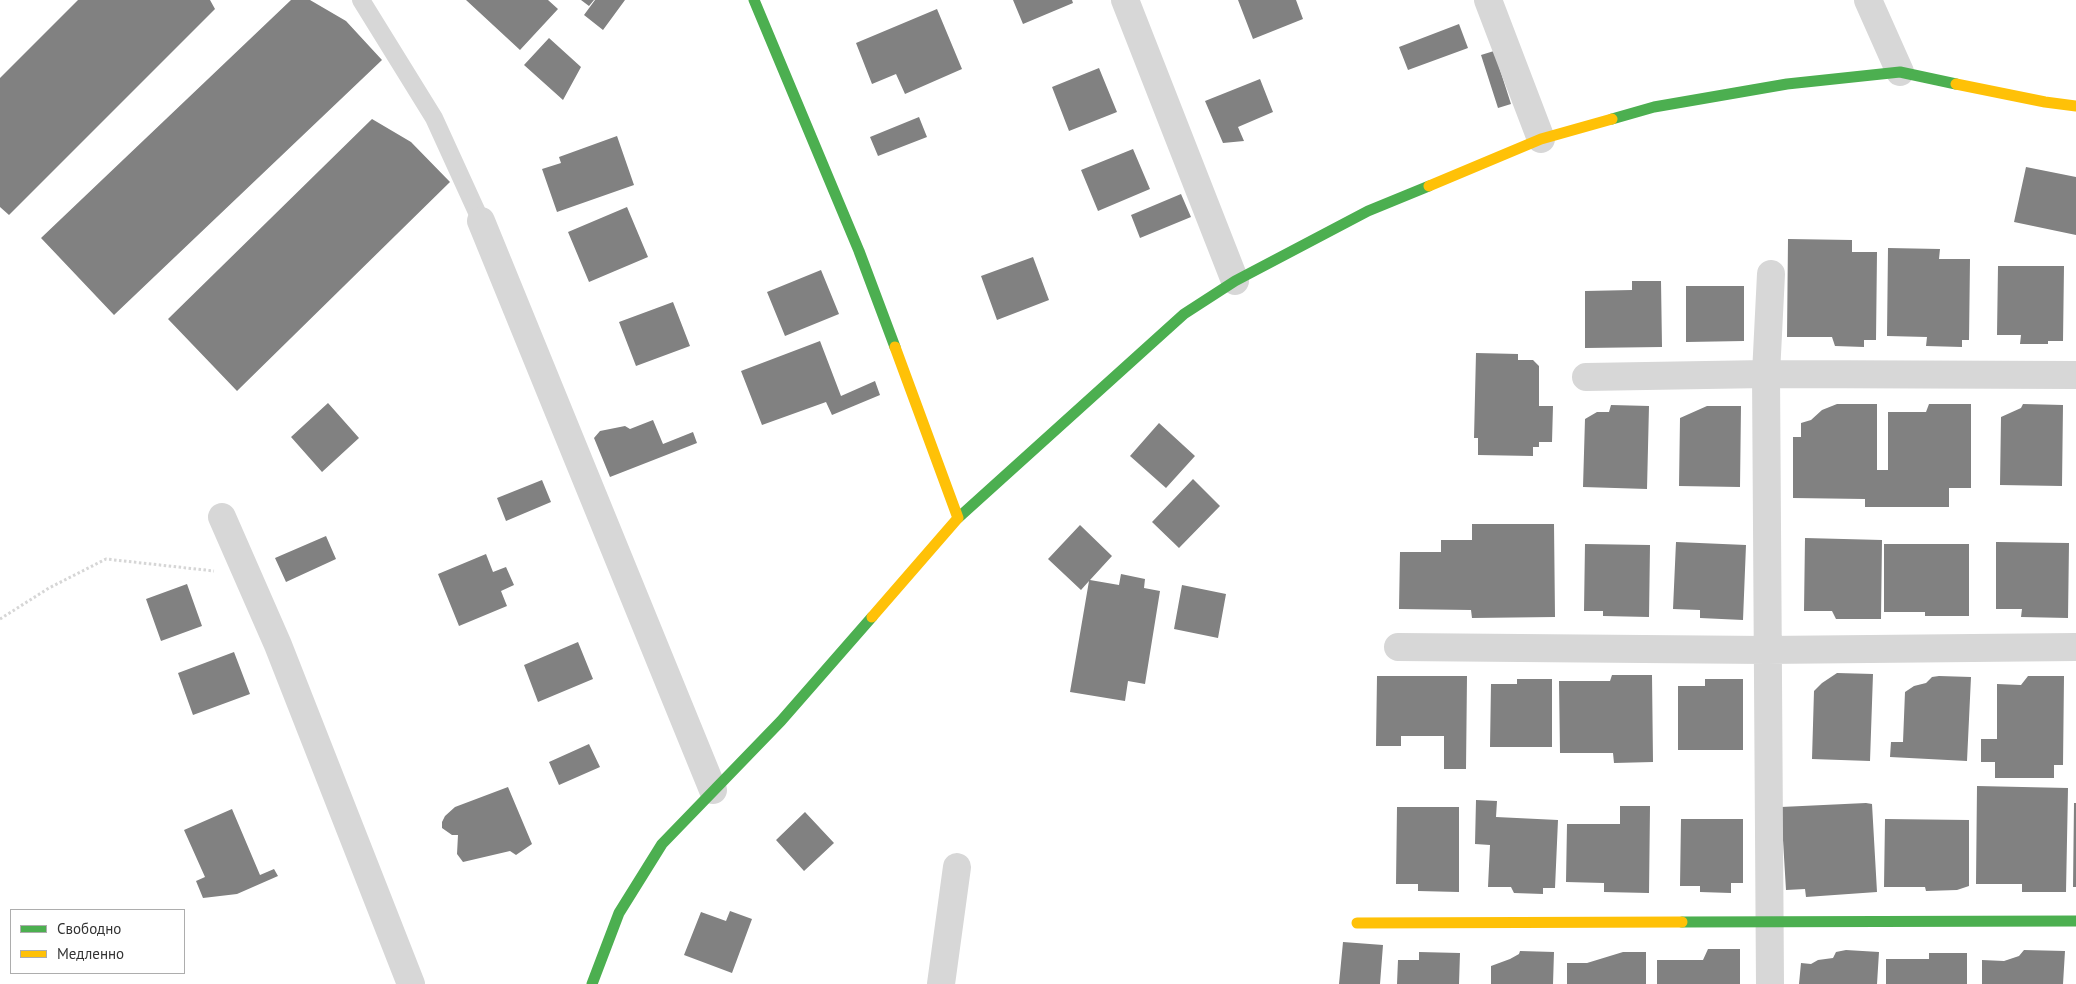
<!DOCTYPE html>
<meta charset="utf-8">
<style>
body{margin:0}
#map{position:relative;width:2076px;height:984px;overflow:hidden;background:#fff;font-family:"PT Sans",sans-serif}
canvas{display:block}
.legend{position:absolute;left:10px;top:909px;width:175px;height:65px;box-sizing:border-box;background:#fff;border:1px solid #adadad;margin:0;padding:6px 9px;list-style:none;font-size:15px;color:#333}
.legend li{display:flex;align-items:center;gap:10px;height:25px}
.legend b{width:25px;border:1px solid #adadad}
</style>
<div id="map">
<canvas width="2076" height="984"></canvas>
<ul class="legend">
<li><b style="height:6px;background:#4caf50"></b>Свободно</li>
<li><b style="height:6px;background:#ffc107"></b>Медленно</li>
</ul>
</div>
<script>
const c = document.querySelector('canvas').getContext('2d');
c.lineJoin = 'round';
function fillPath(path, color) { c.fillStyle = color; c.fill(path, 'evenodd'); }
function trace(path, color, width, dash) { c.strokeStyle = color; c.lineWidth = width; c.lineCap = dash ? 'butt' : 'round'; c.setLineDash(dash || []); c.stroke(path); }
fillPath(new Path2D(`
 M78,0H210L215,9L9,215L0,207V78Z
 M291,0H310L346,21L382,60L114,315L41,238Z
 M466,0H548L558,9L520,50Z
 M581,0H594L589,6Z
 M595,0H625L603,30L584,15Z
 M1013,0H1072L1073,3L1023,24Z
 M1238,0H1296L1303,19L1253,39Z
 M937,9L962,69L905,94L896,74L872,84L856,43Z
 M1459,24L1468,48L1408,70L1399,47Z
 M549,38L581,67L563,100L524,65Z
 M1494,51L1511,104L1498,108L1481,55Z
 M1099,68L1117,112L1069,131L1052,87Z
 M1260,79L1273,112L1238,127L1244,141L1223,143L1205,101Z
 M919,117L927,137L878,156L870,137Z
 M372,119L411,142L450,182L237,391L168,319Z
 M617,136L634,185L557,212L542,169L561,163L559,157Z
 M1133,149L1150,189L1098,211L1081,170Z
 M2026,167L2076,177V235L2014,222Z
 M1181,194L1191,217L1140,238L1131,215Z
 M627,207L648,257L589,282L568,232Z
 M1788,239L1852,240V252H1877L1876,340H1864V347L1835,346L1832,337H1787Z
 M1888,248L1940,249L1939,259H1970L1969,340H1962V347L1926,346L1927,337L1887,336Z
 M1033,257L1049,300L997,320L981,276Z
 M1998,266H2064L2063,341H2048V344H2020L2021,335H1997Z
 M821,270L839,314L785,336L767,292Z
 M1632,281H1661L1662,347L1585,348V291L1632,290Z
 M1686,286H1744V341L1686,342Z
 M673,302L690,346L636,366L619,322Z
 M820,341L841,396L875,381L880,395L832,415L826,402L762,425L741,371Z
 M1476,353L1518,354V360H1533L1539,366V406H1553L1552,442H1539V447H1533V456L1478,455V438H1474Z
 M328,403L359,438L322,472L291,437Z
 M1837,404H1877V470H1888V412H1926L1929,404H1971V488H1949V507H1865V499L1793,498V437H1801V423L1811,420L1822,410Z
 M2023,404L2063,405L2062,486L2000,485L2001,417L2021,408Z
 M1611,405L1649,406L1647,489L1583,487L1585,419L1597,412H1609Z
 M1707,406H1741L1740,487L1679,486L1680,418Z
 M653,420L663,444L693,432L697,443L610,477L594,438L600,431L625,426L630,429Z
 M1159,423L1195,456L1166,488L1130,456Z
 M1193,479L1220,506L1179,548L1152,522Z
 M542,480L551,502L506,521L497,498Z
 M1472,524H1554L1555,617L1472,618L1471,610L1399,609L1400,552H1441V540H1472Z
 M1080,525L1112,556L1090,580L1119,585L1121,574L1145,579L1144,588L1160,591L1145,684L1128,681L1125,701L1070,692L1089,581L1081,590L1048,559Z
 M326,536L336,559L286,582L275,558Z
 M1805,538L1882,540L1881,619H1836L1832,611H1804Z
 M1676,542L1746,545L1743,620L1700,618V610L1673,609Z
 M1996,542L2069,543L2068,618L2021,617L2022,609H1996Z
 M1585,544L1650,545L1649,617L1603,616V611H1584Z
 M1884,544H1969V616H1925V612H1884Z
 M486,554L493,572L506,567L514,585L501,591L507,606L459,626L438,574Z
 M187,584L202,626L161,641L146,599Z
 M1182,585L1226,594L1218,638L1174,629Z
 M578,642L593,679L538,702L524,665Z
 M234,652L250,694L193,715L178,673Z
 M1837,673L1873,674L1870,761L1812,759L1814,691L1822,683Z
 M1612,675H1652L1653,762L1614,763L1613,753H1560L1559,681H1610Z
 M1377,676H1467L1466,769H1444V736H1401V746H1376Z
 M1939,676L1971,677L1967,761L1890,757L1891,742H1903L1905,692L1914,686L1926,683L1932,677Z
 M2028,676H2064L2063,765H2054V778H1995V762H1981V739H1997V684L2021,685Z
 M1517,679H1552V747H1490L1491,684H1517Z
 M1705,679H1743V750H1678V686H1705Z
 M589,744L600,767L559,785L549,762Z
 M1977,786L2068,788L2066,892H2022V884H1976Z
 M508,787L532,844L516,855L510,851L463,862L457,854L458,835H452L442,828V822L445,816L455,807Z
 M1476,800L1497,801L1496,817L1558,820L1555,888H1543V894L1514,893L1511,887H1488L1490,845L1475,844Z
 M1866,803L1872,804L1877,892L1806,897L1805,889L1786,890L1781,807Z
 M2074,803H2076V887H2073Z
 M1620,806H1650L1649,893L1604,892V883L1566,882L1567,824H1620Z
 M1397,807H1459V892L1418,891V884H1396Z
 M232,809L260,875L274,869L278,876L237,894L203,898L196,881L205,877L184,830Z
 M805,812L834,843L804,871L776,840Z
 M1681,819H1743V883H1731V893L1700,892V886H1680Z
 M1885,819L1969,820V886L1957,890L1926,891L1925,887H1884Z
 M730,911L752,919L732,973L684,955L701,912L726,921Z
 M1343,942L1383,945L1380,984H1339Z
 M1708,949H1740V984H1657V960H1703Z
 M1846,950L1879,952L1877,984H1799L1801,963L1811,964L1818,960L1833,958L1836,952Z
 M2024,950L2065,951L2063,984H1982V960L2004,961L2019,956Z
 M1520,951L1554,952L1553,984H1491V966L1510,959L1519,954Z
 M1419,952L1460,953L1459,984H1397L1398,960H1419Z
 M1623,952H1646V984H1567V963H1587Z
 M1929,953H1967V984H1886V959H1929Z`), '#818181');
trace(new Path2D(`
 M0,619L49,588L106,559L214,571`), '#d6d6d6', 3, [2.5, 2.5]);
trace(new Path2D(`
 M361,0L434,118L481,221`), '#d7d7d7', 18);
trace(new Path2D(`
 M1125,0L1235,281
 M1488,0L1541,139
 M1868,0L1900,72
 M481,221L713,790
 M1586,377L1766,374L2076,375
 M222,517L278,645L411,984
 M1398,647L1766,650L2076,647
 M941,984L957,867
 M1770,984L1766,374L1771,274`), '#d7d7d7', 28);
trace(new Path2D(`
 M754,0L859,251L895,347
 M1612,119L1654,107L1787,84L1900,72L1956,84
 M958,518L1184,314L1235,281L1368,211L1429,186
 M1682,922L2076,921
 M592,984L619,913L662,844L781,721L872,617`), '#4caf50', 11);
trace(new Path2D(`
 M1956,84L2045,102L2076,106
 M1429,186L1541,139L1612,119
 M872,617L958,518L895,347
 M1357,923L1682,922`), '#ffc107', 11);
</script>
